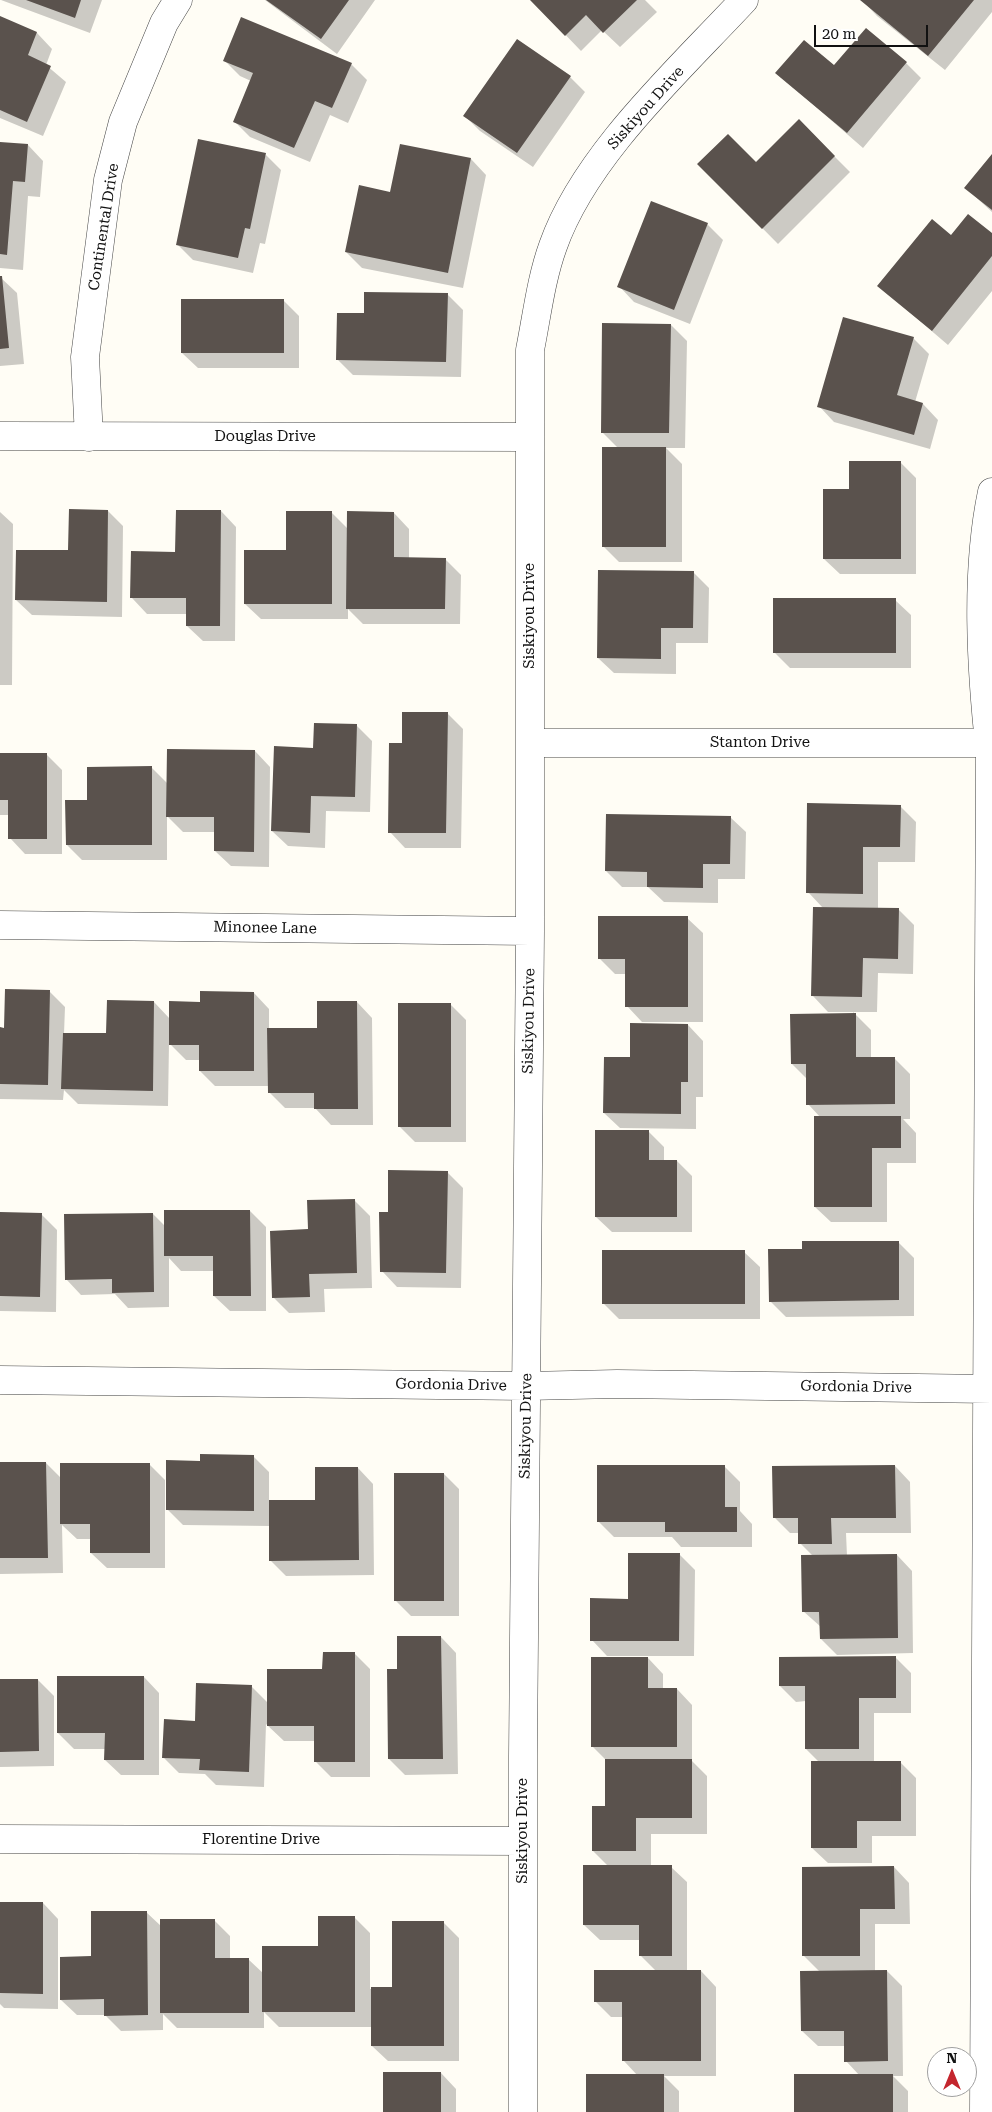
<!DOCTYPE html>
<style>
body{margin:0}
#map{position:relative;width:992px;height:2112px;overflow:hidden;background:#fffdf5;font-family:"Roboto Serif",serif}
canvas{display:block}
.north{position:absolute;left:927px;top:2047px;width:50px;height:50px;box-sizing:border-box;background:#fff;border:1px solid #a0a0a0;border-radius:50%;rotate:0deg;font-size:14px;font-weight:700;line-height:20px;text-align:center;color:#111}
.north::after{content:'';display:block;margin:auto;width:18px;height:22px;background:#c4262e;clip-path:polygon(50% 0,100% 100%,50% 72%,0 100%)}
.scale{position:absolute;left:814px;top:25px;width:114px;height:22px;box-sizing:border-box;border:2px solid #111;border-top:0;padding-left:6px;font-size:15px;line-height:18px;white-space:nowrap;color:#111;-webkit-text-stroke:4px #fff;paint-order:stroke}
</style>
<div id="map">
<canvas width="992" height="2112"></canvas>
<div class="north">N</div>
<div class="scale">20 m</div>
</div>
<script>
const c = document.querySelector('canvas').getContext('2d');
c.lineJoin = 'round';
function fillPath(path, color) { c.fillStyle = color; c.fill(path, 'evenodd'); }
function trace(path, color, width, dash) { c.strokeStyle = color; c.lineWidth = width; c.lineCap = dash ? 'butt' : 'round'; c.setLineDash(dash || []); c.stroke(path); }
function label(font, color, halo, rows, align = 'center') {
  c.font = font + ' "Roboto Serif",serif'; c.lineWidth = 5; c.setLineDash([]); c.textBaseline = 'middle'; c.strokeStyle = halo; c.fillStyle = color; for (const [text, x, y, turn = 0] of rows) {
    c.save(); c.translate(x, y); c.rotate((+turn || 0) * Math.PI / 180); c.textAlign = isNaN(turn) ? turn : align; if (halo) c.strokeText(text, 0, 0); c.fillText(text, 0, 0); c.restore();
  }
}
fillPath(new Path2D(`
 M1,0H102L90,33Z
 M265,0H375L337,54Z
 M532,0H645L657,12L620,47L602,30L581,51Z
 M862,0H992V12L945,70L877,16Z
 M0,17L37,33L52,49L46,65L66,82L43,136L0,118Z
 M224,60L351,64L367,80L348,123L330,115L310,162L250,137L234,121L251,81L240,76Z
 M906,63L921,78L863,148L777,73L835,67Z
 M570,77L585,92L533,167L480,131L465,116Z
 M799,121L850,172L778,244L699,164H756Z
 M0,143L28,145L43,161L40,197L28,196L23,270L0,268Z
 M266,155L281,170L265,244L260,243L253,273L193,260L177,244Z
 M992,156V212L966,188Z
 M471,159L486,175L463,288L362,268L346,252L391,193Z
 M707,224L723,240L690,324L634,302L619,286Z
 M992,235V291L948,345L879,286L951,236Z
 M0,277L17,293L24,364L0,366Z
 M447,294L463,310L461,377L353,375L338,360L365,315Z
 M283,300L299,316V368H198L182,353Z
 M671,325L687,341L685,448H666L682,464V562H619L603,546L618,448L602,432Z
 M913,338L929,354L915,402L923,404L938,420L930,449L834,422L819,406Z
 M901,463L916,478V574H840L824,559L851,490Z
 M108,511L123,526L122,617L32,615L16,600L69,551Z
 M221,511L236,527L235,641H203L187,626V614H147L132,598Z
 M0,512L13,524L12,685H0Z
 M332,513L348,529L394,513L409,529V559H445L461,575L460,624H363L348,609V619H261L245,604L287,551Z
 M693,572L709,588L708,643H676V674L614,673L598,658Z
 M895,600L911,615V668H790L774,652Z
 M447,713L463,729L461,848H405L390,832L403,744Z
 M356,725L372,741L370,812L326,811L325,848L288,846L272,831Z
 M255,751L270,767L269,867L231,866L215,851V832H183L167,816V860H82L67,845L89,802L151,767L168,784Z
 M0,754H46L62,770V854H25L10,838V815H0Z
 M901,807L916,822L915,862H878V909H898L914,925L913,974L878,973L877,1012H853L871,1030V1058H894L910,1074V1119H903L916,1133V1163H887V1222H831L815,1207L820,1117L808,1104V1080L792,1064L853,1014V1012H828L813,996L823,908L808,892Z
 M730,817L746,832L745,879H718V903L664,902L648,887H622L606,871Z
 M687,918L703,933V1022H642L627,1006V974H615L599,958Z
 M49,991L65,1007L64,1034L107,1035L154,1002L170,1019L201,1003L254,993L269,1009V1029H318L357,1002L372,1018L373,1125H331L315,1108H285L269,1092V1086H215L200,1071V1060H186L169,1043L168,1106L78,1104L64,1090L63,1100L0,1099V1029H6Z
 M450,1004L466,1020V1142H415L399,1126Z
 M688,1025L703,1041V1097H696V1129L620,1128L604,1113L631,1059Z
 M649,1132L664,1147V1161H677L692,1176V1232H612L596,1217Z
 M447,1172L463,1188L461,1288L397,1287L382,1271L389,1214Z
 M354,1200L370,1216L372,1288L324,1289L325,1312L289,1313L273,1297L309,1231Z
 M250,1211L266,1227V1311H230L214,1296V1271H181L169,1258V1307L128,1308L115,1294L81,1295L66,1279L153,1214L166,1227Z
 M0,1214H41L57,1230L56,1312L0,1311Z
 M898,1242L914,1258V1316L786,1317L770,1301L803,1250Z
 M744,1252L760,1267V1319H619L603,1303Z
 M254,1457L269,1472V1501H316L358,1468L373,1484L374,1575L286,1576L270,1560V1526L183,1525L167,1509L201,1462Z
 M46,1463L61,1478L149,1464L165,1480V1568H107L91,1553V1539H77L62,1525L63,1573L0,1574V1492Z
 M724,1466L740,1482V1511L752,1524V1547H681L672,1537H614L599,1522Z
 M895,1466L910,1482L911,1533H846L847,1556L897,1555L912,1571L913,1653L837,1655L821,1639V1627L803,1611L813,1556L800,1543L799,1533H790L774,1517Z
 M444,1474L459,1489V1616H411L395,1600Z
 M679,1554L695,1570L694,1656H607L592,1640L629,1600Z
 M441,1637L456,1653L458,1774L405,1775L389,1759L398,1670Z
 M354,1653L370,1669V1777H331L315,1761V1741H284L266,1724L264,1787L216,1785L205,1774L179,1773L164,1758L196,1722L251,1686L268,1703Z
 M895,1657L911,1673V1713H874V1763H901L916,1778V1836H872V1863H828L812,1848L820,1763L806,1749V1701L796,1702L780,1686Z
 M648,1658L663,1674V1689H677L692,1705V1761L707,1776V1834H651V1867H671L687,1882V1971H701L716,1987V2076H664L679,2091V2112H587L638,2076L623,2060V2017H611L595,2001L656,1971L640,1955V1940H600L584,1925L609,1867L593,1851L606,1808V1760L592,1746Z
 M144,1677L159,1693V1775H121L105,1760L106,1749H74L58,1733Z
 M0,1680H38L54,1696V1766L0,1767Z
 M894,1867L909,1883L910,1924H875V1971H887L902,1986L903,2076H893L908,2091V2112H795L860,2076L846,2061V2046H818L802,2031L820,1972L804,1956Z
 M0,1903H43L58,1919V2009L4,2008L0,2004Z
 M146,1912L161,1926L215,1921L230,1936V1959H248L264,1974L319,1947L355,1918L370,1933V1989H393L444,1923L459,1938V2061H388L372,2046V2027H279L264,2012V2028H177L163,2014V2030L121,2031L105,2015H77L61,2000L92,1957Z
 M441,2073L456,2089V2112H384Z`), '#0003');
fillPath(new Path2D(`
 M26,0H81L75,18Z
 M266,0H349L321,39Z
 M530,0H637L603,33L586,15L565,36Z
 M860,0H974L928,56Z
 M0,16L37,32L28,55L51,66L27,122L0,110Z
 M241,17L352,63L332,108L315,101L294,148L233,122L253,73L223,61Z
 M866,28L907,62L847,133L775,73L804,40L834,65Z
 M517,39L571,76L517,153L463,116Z
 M799,119L835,156L762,229L697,164L728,134L756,162Z
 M198,139L266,153L250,229L245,228L238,258L176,245Z
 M0,142L28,144L25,182L13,181L7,255L0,254Z
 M400,144L471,158L448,273L345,252L359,185L390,192Z
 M992,154V210L964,188Z
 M651,201L708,223L674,310L617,287Z
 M968,214L992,233V256L932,331L877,286L932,219L951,235Z
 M0,276H2L9,348L0,349Z
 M364,292L448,293L446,362L336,360L337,313H364Z
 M181,299H284V353H181Z
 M843,317L914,337L897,395L923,403L914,435L817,407Z
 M602,323L671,324L669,433H601Z
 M602,447H666V547H602Z
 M849,461H901V559H823V489H849Z
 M69,509L108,510L107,602L15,600L16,550H68Z
 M176,510H221L220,626H186V598H130L131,551L175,552Z
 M286,511H332V604H244V550H286Z
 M347,511L394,512V557L446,558L445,609H346Z
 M598,570L694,571L693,628H661V659L597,658Z
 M773,598H896V653H773Z
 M402,712H448L446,833H388L389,743H402Z
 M314,723L357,724L355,797L311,796L310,833L271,831L274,746L313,748Z
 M167,749L255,750L254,852L214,851V817H166Z
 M0,753H47V839H8V800H0Z
 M152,766V845H66L65,800H87V767Z
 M807,803L901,805L900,847H863V894L806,893Z
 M606,814L731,816L730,864H703V888L647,887V872L605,871Z
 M813,907L899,908L898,959L863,958L862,997L811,996Z
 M598,916H688V1007H625V959H598Z
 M5,989L50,990L48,1085L0,1084V1027L4,1028Z
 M200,991L254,992V1071H199V1045H169V1001L200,1002Z
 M107,1000L154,1001L153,1091L61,1089L63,1033H106Z
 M317,1001H357L358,1109H314V1093H268L267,1028H317Z
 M398,1003H451V1127H398Z
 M856,1013V1057H895V1104L806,1105V1064H791L790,1014Z
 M630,1023L688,1024V1082H681V1114L603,1113L604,1057H630Z
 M814,1116H901V1148H872V1207H814Z
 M595,1130H649V1160H677V1217H595Z
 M388,1170L448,1171L446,1273L380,1272L379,1212H388Z
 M355,1199L357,1273L309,1274L310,1297L272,1298L270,1231L308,1229L307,1200Z
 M164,1210H250L251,1296H213V1256H164Z
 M0,1212L42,1213L40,1297L0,1296Z
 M153,1213L154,1292L112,1293V1279L65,1280L64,1214Z
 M802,1241H899V1300L769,1302L768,1249H802Z
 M602,1250H745V1304H602Z
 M200,1454L254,1455V1511L166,1510V1460L200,1461Z
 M0,1462H46L48,1558H0Z
 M60,1463H150V1553H90V1524H60Z
 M597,1465H725V1507H737V1532H665V1522H597Z
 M895,1465L896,1518H831L832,1544H798V1518H773L772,1466Z
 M315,1467H358L359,1560L269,1561V1500H315Z
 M394,1473H444V1601H394Z
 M628,1553H680L679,1641H590V1598L628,1599Z
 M897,1554L898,1638L820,1639L819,1612H802L801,1555Z
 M397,1636H441L443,1759H388L387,1669H397Z
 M323,1652H355V1762H314V1726H267V1669H322Z
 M896,1656V1698H859V1749H805V1686H779V1657Z
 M591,1657H648V1688H677V1747H591Z
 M57,1676H144V1760H104L105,1733H57Z
 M0,1679H38L39,1751L0,1752Z
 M196,1683L252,1685L249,1772L199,1770L200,1759L162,1758L164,1719L195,1721Z
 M605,1759H692V1818H636V1851H592V1806H605Z
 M811,1761H901V1821H857V1848H811Z
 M583,1865H672V1956H639V1925H583Z
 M894,1866L895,1909H860V1956H802V1867Z
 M0,1902H43V1994L0,1993Z
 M91,1911H147L148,2015L104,2016V1999L60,2000V1957L91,1956Z
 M318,1916H355V2012H262V1946H318Z
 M160,1919H215V1958H249V2013H160Z
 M392,1921H444V2046H371V1987H392Z
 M594,1970H701V2061H622V2002H594Z
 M887,1970L888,2061L844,2062V2031H801L800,1971Z
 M383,2072H441V2112H383Z
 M586,2074H664V2112H586Z
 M794,2074H893V2112H794Z`), '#5a524d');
const minor = new Path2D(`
 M0,436L530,437
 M89,437L85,357L108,180L123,122L164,23L178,0
 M531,743H992
 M0,925L530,931
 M0,1380L526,1386L617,1384L992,1389
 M0,1839L523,1841
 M523,2112V1755L530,931V350C537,315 541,279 553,246C585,155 679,70 744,0
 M984,2112L990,752C981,670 975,573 992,492`);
trace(minor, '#444', 29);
trace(minor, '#fff', 28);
label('15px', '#111', '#fff', [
 ["Siskiyou Drive",646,108,-48],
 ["Continental Drive",104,227,-81],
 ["Douglas Drive",265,437],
 ["Siskiyou Drive",530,616,-90],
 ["Stanton Drive",760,743],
 ["Minonee Lane",265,928,1],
 ["Siskiyou Drive",529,1021,-89],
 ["Gordonia Drive",451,1385,1],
 ["Gordonia Drive",856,1387,1],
 ["Siskiyou Drive",526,1426,-89],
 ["Siskiyou Drive",523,1831,-90],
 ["Florentine Drive",261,1840]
]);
</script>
